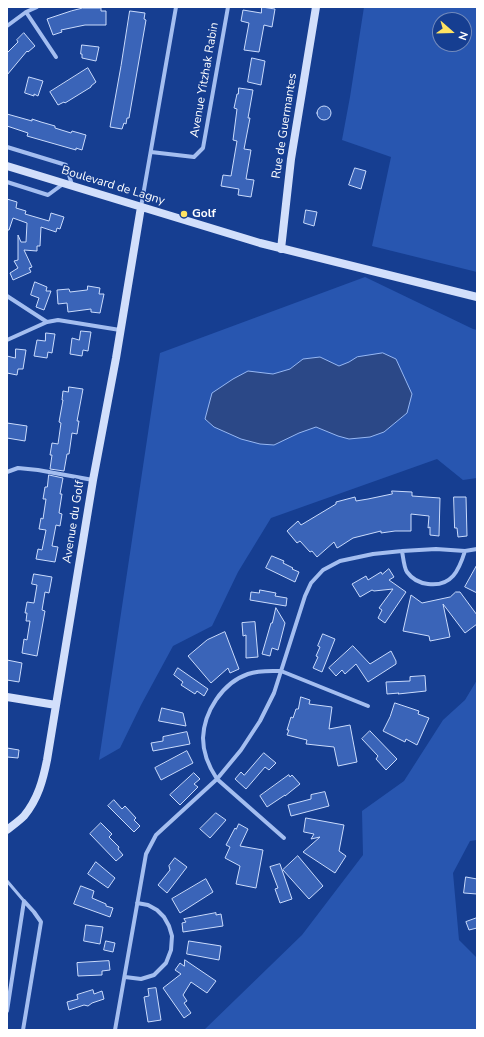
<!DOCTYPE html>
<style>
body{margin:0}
#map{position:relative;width:484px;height:1037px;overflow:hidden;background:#163e91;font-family:"Nunito Sans",sans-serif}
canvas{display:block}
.frame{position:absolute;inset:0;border:8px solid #fff;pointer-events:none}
.north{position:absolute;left:432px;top:12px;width:40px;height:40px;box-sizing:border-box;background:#163e91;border:1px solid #738bbd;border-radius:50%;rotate:110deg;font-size:11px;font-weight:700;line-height:16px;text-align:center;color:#fff}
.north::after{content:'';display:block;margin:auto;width:14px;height:18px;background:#ffe363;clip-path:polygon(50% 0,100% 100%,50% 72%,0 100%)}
</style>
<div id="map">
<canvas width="484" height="1037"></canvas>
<div class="frame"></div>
<div class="north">N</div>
</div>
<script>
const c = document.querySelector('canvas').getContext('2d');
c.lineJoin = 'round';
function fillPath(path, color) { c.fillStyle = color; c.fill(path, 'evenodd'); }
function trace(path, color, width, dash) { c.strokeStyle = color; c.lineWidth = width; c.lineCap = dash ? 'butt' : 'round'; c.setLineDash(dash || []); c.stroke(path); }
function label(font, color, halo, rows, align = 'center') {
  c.font = font + ' "Nunito Sans",sans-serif'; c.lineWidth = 3; c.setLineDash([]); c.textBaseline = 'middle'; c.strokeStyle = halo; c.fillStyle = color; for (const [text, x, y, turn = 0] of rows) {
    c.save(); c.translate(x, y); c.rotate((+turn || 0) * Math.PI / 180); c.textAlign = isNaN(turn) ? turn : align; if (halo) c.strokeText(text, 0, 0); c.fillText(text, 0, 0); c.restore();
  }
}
fillPath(new Path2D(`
 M364,7H477V272L372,246L391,157L342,140L350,97ZM440,20H464V44H440Z
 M365,277L473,329L477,330V478L463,480L437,459L271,518L238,572L212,626L173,646L141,705L120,748L99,760L160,353Z
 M477,680V840L470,841L453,873L459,940L477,958V1030H204L302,935L363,855L362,811L404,781L443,720L465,700Z`), '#2856b0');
const water = new Path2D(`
 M383,353L396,359L412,394L407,413L384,432L370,437L349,439L338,436L316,427L299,433L274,445L260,444L241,439L214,427L205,419L212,393L233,379L248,371L273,374L290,369L303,359L320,357L339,366L349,362L357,357Z`);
fillPath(water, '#2b4887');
trace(water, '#96b7f3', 1);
const building = new Path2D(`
 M262,7L275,9L272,27L264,25L259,52L244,50L249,23L241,21L243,10L261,13Z
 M83,8H101V11H106V25H85L61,30L62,32L53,35L47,19L71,11Z
 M130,11L145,13L144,19L146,20L129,118H127L126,124L124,123L122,129L110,127L121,66Z
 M24,33L35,46L28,52L27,51L7,75V53L18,42L17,40Z
 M82,45L99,47L96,61L82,58V54H81Z
 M252,58L265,61L261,85L248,82Z
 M88,68L96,82L91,86V87L65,103L64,102L58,105L50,92Z
 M29,77L43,81L38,96L34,94V96L25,93Z
 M239,88L253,90L248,118H250L244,149L251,150L246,179L254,180L251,197L238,195L239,189L221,186L223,175L231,176L237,141L233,140L237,109L234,108L237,94H238Z
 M317 113a7 7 0 1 1 14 0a7 7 0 1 1-14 0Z
 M7,114L32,121V119L41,122L55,126V128L71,133L72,131L86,135L82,150L76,148V150L27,136L28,133L7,126Z
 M355,168L366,171L361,189L349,185Z
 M7,199L17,202L16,208L26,211L25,214L49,221L51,213L64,217L60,229L57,228L56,232L41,227L40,246H37V251L24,250L32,267L29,268L31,272L13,280L10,273L18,268L14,261L18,260V235L21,242H26L27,223L13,218L9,230H7Z
 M306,210L317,212L314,226L304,223Z
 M35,282L47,287L46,291H51L44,310L36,307L39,298L31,295Z
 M88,286L100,288L99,294H104L100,313L91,312V309L68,312L67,303L58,304L57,290L69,289L70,292L87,290Z
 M81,331L91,332L88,351L83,350L82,356L70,354L72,338L79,340Z
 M46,333L55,334L52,353L48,352L47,358L34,356L37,340L45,341Z
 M16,349L26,350L23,369H18L17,375L7,373V356L15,358Z
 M69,387L83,389L77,421H79L77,434L72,433L69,454H67L64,471L50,469L52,455H50L52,443L58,444L61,423L59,422L63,400H62L63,391L68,392Z
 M7,423L27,426L25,441L7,438Z
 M49,475L63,478L60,494H62L59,513L62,514L60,526L56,525L52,546L58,547L55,562L36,559L38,549L42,550L46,530L39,529L41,518L43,519L46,499H43L45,487H47Z
 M392,491L412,492V496L440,498L439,536L430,535V527L428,528L429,516L411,514V531H395L381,533V531L353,538L339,547L337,548L334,542L317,557L312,551L310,552L300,541L297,543L287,531L298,521L301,525L336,504V502L355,497L356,501L368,499L392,494Z
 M454,497H466L467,536L458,537L457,528H455Z
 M272,556L284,561L283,563L293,568L292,569L299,572L295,582L266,568Z
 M477,565V593L465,587Z
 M389,569L394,577L389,580L406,592L385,623L378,618L382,610L379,608L393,589L374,591L372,590L360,597L352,584L366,576L368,580L381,572L382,574Z
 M34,574L52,577L49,593L45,592L42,610L45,611L37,656L22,653L24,639L27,640L30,621H26L27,613H25L27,602L34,603L37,585L32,584Z
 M260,590L276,593L275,596L287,598L286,606L250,600L251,592L259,593Z
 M456,592H460L477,615V624L465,633L443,604L450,637L430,641L429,636L403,631L411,595L422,603L450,597Z
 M276,608L285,623L278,650L272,648L270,656L262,654L271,623H272Z
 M255,622L258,657L246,658V635L243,636L242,623Z
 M225,632L239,669L230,673L228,668L211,683L188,656L207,640Z
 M323,634L335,639L322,672L313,668L318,657L316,656L320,647L318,646Z
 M353,646L370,664L391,651L396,661V664L368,682L356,664L345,674L342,670L336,676L329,668Z
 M7,660L22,663L19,682L7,680Z
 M178,668L208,689L204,696L197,691L195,694L181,685L183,682L174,675Z
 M425,676L426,691L398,694L399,693L387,694L386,682L410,681V677Z
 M301,697L310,700L309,704L332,707L329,729L350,725L357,762L338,766L334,747L306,744L307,740L287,735L289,730H287L291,717L293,718L296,709H298Z
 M395,703L419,711L418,714L429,718L417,745L406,739L405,742L383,731L390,717Z
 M162,708L183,713L186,726L159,721Z
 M370,731L397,759L386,770L376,759L378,756L362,739Z
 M187,732L190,744L153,751L151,743L163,741V737Z
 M7,748L19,750L18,758L7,757Z
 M187,751L193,763L161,780L155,768Z
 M264,753L276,763L269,770L265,767L246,789L235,779L241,772L244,775Z
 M194,773L200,779L194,784L198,787L180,805L170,795Z
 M289,775L290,777L292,775L300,784L285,796V795L267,807L260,796Z
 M325,792L329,806L291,816L288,805L311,799V795Z
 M114,800L122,809L125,806L136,818L134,820L140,826L134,832L108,806Z
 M216,813L226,820L210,838L200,829Z
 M306,818L344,825L339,851L346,856L335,873L303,852L320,837L311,839L314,834L304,832Z
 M101,823L112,834L109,837L119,847L118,849L123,855L116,861L90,834Z
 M239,824L248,829L240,846L263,850L256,888L236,884L240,866L225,858L230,847L226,845L235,828L236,829Z
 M298,856L323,886L309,899L283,870Z
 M175,858L187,867L167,893L158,885L170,870L169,866Z
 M96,862L115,878L108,888L88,874Z
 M280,864L292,899L280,903L275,889L278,888L270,867Z
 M466,877L477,879V894L464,893Z
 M206,879L213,892L180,913L172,899Z
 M81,886L94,891L92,898L106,904V906L113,908L110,917L74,904Z
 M216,913V915L221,914L223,926L183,932L182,923L186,922L184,919Z
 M477,918V928L469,930L466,922Z
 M86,925L103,927L100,944L84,941Z
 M106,941L115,943L113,952L104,950Z
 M189,941L221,946L219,960L187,954Z
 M185,960L216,981L207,993L191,982L183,995L187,1001L184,1003L191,1013L184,1018L163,988L181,974L175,970L180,963L184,966Z
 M109,961L110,970L102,971V975L78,976L77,963Z
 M156,988L161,1020L148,1022L144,997L149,996L148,989Z
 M93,990L94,994L102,991L104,999L92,1003L88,1006L84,1005L69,1010L67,1002L78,999L77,995Z`);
fillPath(building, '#3a64b8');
trace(building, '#cadbfc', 1);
trace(new Path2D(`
 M7,881L24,901`), '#a4bef0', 3);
trace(new Path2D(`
 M26,12L56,57
 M7,26L26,12L37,7
 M7,147L66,165L72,185
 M151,152L194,157L203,148L228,7
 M7,182L48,195L63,184
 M141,207L176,7
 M7,296L47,322
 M7,340L47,322L58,320L120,330
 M7,472L18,468L38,470L93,480
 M402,551C403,556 404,568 407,572C412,579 420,583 428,584C452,587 459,570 465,551
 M284,838L217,779C209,767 203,753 203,738C204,712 222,683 248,674C259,670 270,671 281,671L368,706
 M125,977L141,979L154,975L166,963L171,950L172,936L169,926L164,917L157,910L148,905L137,903
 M7,1011L24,901
 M23,1030L41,922L34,912L24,901
 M115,1030L146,854L156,835L217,779L241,750L260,721L274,693L305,596L311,583L323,570L340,561L373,554L402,551L436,549L465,551L477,549`), '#a4bef0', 4);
trace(new Path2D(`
 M7,166L260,243L477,297
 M281,249L291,159L316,7
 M7,697L56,705
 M7,830C12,826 19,821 24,816C38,799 43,780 47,760L93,480L116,358L141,207`), '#d2dffb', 8);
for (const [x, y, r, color] of [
 [184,214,4,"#ffe363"]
]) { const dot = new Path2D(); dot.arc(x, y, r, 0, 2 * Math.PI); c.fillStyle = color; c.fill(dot); trace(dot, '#163e91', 1.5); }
label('12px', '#fff', '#163e91', [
 ["Avenue Yitzhak Rabin",205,80,-80],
 ["Rue de Guermantes",285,126,-81],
 ["Boulevard de Lagny",113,186,17],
 ["Avenue du Golf",74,522,-81]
]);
label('bold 12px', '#fff', '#163e91', [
 ["Golf",192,214]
], 'left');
</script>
